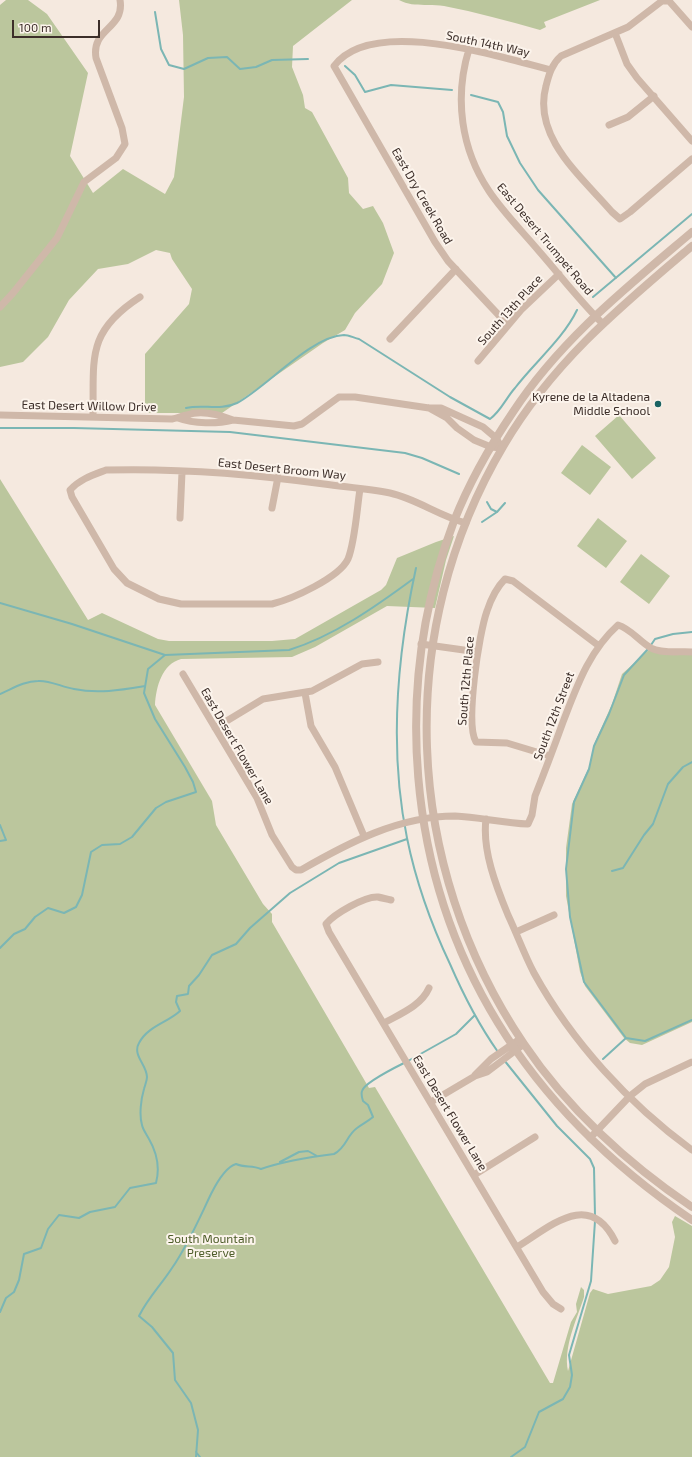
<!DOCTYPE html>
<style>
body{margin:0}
#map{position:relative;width:692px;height:1457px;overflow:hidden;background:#f5e9df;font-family:"Exo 2",sans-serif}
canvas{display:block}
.scale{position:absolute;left:12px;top:20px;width:88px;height:18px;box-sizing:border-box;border:2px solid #3c2e29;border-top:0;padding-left:5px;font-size:12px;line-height:14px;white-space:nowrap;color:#3c2e29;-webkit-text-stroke:3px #fcf4ec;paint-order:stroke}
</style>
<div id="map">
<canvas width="692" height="1457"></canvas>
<div class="scale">100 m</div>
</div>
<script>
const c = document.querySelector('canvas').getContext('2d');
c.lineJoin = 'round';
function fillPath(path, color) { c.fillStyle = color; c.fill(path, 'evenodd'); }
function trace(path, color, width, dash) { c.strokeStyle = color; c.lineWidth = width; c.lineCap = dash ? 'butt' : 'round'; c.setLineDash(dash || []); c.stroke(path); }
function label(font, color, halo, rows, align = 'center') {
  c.font = font + ' "Exo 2",sans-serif'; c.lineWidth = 4; c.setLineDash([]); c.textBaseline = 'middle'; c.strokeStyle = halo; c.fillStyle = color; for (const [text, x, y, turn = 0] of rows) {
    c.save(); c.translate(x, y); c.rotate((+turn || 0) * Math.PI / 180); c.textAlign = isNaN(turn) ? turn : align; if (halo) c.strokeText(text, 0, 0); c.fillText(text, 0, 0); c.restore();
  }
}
fillPath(new Path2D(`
 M6,0H28L47,14L88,73L70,156L93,193L123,169L165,194L174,177L184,97L183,35L179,0H352L293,46L292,67L303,95L305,108L312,112L348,178L349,193L363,209L373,206L383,223L394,253L382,284L355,313L345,330L323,343L222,413H145V354L189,304L192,289L172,259L170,253L156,250L128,264L98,269L69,300L48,337L23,362L0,367V5Z
 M399,0H600L544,22L546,27L540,30C508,21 476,12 444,6C428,3 414,8 399,0Z
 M619,415L656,458L632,479L595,436Z
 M582,445L611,467L590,495L561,473Z
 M0,479L88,620L102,613L158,639L169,641H272L295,639L381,590L386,585L397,558L436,542L454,536L446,560L435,608L387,606L315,647L292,657L181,659C162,664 156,687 155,705L212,801L216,825L263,904L272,914V922L369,1088L375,1087L550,1383H553L571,1322L577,1312L576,1304L581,1287L584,1290V1297C577,1319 563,1347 568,1371L590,1293L593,1289L608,1294L651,1286L660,1280L669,1267L675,1237L672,1222L675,1216L692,1226V1457H0Z
 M598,518L627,541L606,568L577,546Z
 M641,554L670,576L649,604L620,582Z
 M651,648L692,652V1022L642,1045L630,1043L624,1038L585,986L580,972L566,896V848L572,804L590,765L595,742L612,704L622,674Z`), '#bbc69d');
trace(new Path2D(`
 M155,12L161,49L169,65L184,69L208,58L227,57L240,69L256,67L272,60L308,59
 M345,66L355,75L365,92L391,85L452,90
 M471,95L498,102L503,112L507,136L520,163L538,190L616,278
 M593,297L692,214
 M186,408C203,404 220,411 237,403C267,387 311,336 344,335C349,335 354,338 359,339L450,397L490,419C501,411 506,398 515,388C535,362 563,339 577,310
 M0,428H74L230,432L405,453L422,458L459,474
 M487,502L491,509L497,512
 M482,522L497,512L505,503
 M416,568C397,655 389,750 407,838C416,882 431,924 450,964C463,994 479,1025 498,1052
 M0,603L72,624L165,655L289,650C334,636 375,607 413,579
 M651,645L655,639L673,634L692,632
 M0,694C12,689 24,681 38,681C49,680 62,687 74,689C98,694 121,690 145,686
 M0,825L6,840L0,841
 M612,871L623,868L644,835L653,824L668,784L683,767L692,762
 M0,948L14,934L25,929L35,917L48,908L64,913L76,907L82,895L91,852L102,845L120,844L132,837L156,808L166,802L196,792L193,782L185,767L155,719L144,693L148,669L165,655
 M626,1038L645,1041L692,1020
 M603,1059L626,1038L584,982L570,917L566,869L574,802L589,769L594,746L609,714L624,675L648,649
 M504,1060L557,1126L590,1159L594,1168L595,1216
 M408,1061L456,1034L475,1015
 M280,1162L299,1152L308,1151L317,1156
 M0,1312L6,1298L14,1292L19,1280L24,1254L41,1248L48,1229L59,1215L79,1218L90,1212L115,1207L130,1188L156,1183C160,1168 157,1153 149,1139C147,1135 143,1130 142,1125C139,1115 141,1099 144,1089C145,1085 147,1081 147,1077C147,1065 132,1055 139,1043C148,1026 167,1023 180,1011L176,1002L177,996L188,994L189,986L199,975L212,955L236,944L250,928L290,893L339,863L407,839
 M196,1452L200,1457
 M196,1457L198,1430L191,1403L175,1380L173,1353L152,1327L139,1316C148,1298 161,1285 172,1268C188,1245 199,1219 211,1194C216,1184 226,1167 236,1164C245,1168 252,1165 261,1169C284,1161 309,1157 334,1154C347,1147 346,1136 357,1128C362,1124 367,1122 373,1117L368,1105L363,1101C362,1098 361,1094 362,1091C364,1083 396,1067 404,1063
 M511,1457L525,1447L539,1412L563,1399L570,1387L572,1375L569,1355L591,1281L595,1221`), '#7bb6b4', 2);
trace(new Path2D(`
 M692,27L669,1H662L628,27L561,56C552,64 549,74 546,86C532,137 582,177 612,212L620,219L630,212L692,159
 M615,33L627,64L637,78L692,141
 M469,49C454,98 461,149 489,191C503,212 522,231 538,250C559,274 579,300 602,323
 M609,125L628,117L654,96
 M0,307L13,293L57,238L84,182L116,158L125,144L122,128L96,58C91,28 125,29 120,0
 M508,325L448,261L435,242L334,66C372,15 499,57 551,70
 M390,339L456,269
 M478,361L521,310L559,274
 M429,408L447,418L457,428L474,440L491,447L502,448
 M0,415L172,419C178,418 181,416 187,415C201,410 220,415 233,420
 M93,416C94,358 86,332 140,297
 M178,418C194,424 217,424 233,420L294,426L302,424L339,397H355L429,408H441L483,427L496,438L502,448
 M360,489C357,508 355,542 348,559C339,578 292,599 272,604H181L159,599L127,583L114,569L72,497L70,490C80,479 93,475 106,470C179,468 252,474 324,484C346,487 369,489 390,493C417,499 439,516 466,523
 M272,508L278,477
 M180,518L182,472
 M421,644L478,652
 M183,674L257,798L272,835L292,867L296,870H301C348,843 399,816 455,816C479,817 503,823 528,824L532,815L535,796C545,771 554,747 563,722C577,686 589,651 618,625C631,629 639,641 651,648C662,654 680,651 692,652
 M305,693L311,726L335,767L364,836
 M215,728L263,699L312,691L362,664L378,662
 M550,756L507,743L476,742C465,724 479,633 487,611C491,599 496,588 505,579L513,581L599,646
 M486,819C482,850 496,886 508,915C517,934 524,954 534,973C572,1042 629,1104 692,1150
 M391,900C387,899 382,898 378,897C365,896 334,914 326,924L329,932L543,1292L553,1304L561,1309
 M516,932L554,915
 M384,1023C400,1014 421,1006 429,988
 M475,1075L491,1059L520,1039
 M431,1102L475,1076L487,1072L524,1044
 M590,1138L630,1096L645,1084L692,1062
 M474,1175L535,1137
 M517,1247C550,1227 589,1189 615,1241`), '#cfb8a9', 7);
trace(new Path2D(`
 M692,232C627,287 560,340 513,412C490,446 469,483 454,521C392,685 406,873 498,1023C547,1103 615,1168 692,1220
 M692,246C620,307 553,362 504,445C393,632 403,865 524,1044C567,1108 628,1164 692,1207`), '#cfb8a9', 8);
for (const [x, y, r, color] of [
 [658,404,4,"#1a6262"]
]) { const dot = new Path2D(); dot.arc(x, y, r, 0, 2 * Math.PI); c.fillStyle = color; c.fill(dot); trace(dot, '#fcf4ec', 1.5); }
label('12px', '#3c2e29', '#fcf4ec', [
 ["South 14th Way",488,44,12],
 ["East Dry Creek Road",422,196,60],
 ["East Desert Trumpet Road",545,239,50],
 ["South 13th Place",510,310,-48],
 ["East Desert Willow Drive",89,406,1],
 ["East Desert Broom Way",282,469,6],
 ["South 12th Place",466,681,-85],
 ["South 12th Street",554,716,-69],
 ["East Desert Flower Lane",237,746,60],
 ["East Desert Flower Lane",450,1113,59]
]);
label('12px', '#3c2e29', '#fcf4ec', [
 ["Kyrene de la Altadena",650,397],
 ["Middle School",650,411]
], 'right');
label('12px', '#4e5d2a', '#fcf4ec', [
 ["South Mountain",211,1239],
 ["Preserve",211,1253]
]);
</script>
